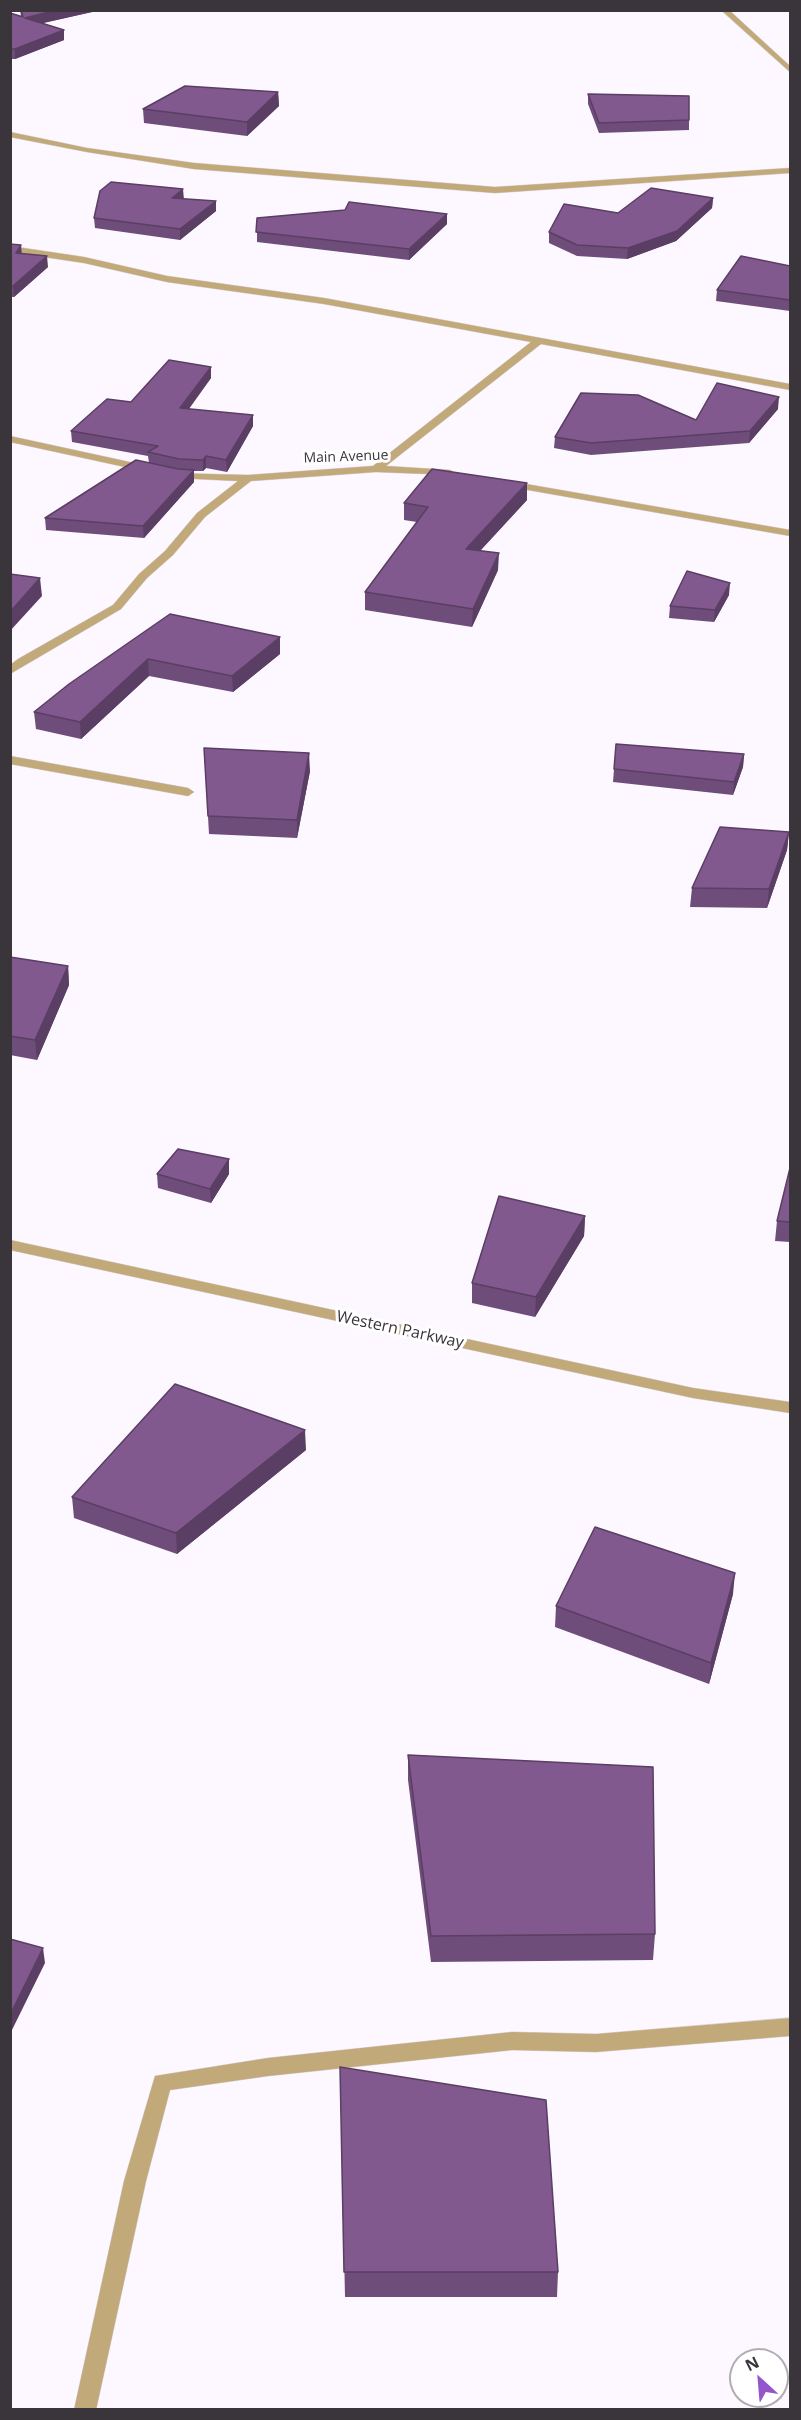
<!DOCTYPE html>
<style>
body{margin:0}
#map{position:relative;width:801px;height:2420px;overflow:hidden;background:#fdf7ff;font-family:"Open Sans",sans-serif}
canvas{display:block}
.frame{position:absolute;inset:0;border:12px solid #3a343b;pointer-events:none}
.north{position:absolute;left:729px;top:2348px;width:60px;height:60px;box-sizing:border-box;background:#fff;border:2px solid #b0aeb1;border-radius:50%;rotate:334deg;font-size:16px;font-weight:700;line-height:24px;text-align:center;color:#3a343b}
.north::after{content:'';display:block;margin:auto;width:21px;height:27px;background:#9356cd;clip-path:polygon(50% 0,100% 100%,50% 72%,0 100%)}
</style>
<div id="map">
<canvas width="801" height="2420"></canvas>
<div class="frame"></div>
<div class="north">N</div>
</div>
<script>
const c = document.querySelector('canvas').getContext('2d');
c.lineJoin = 'round';
function trace(path, color, width, dash) { c.strokeStyle = color; c.lineWidth = width; c.lineCap = dash ? 'butt' : 'round'; c.setLineDash(dash || []); c.stroke(path); }
function fillPath(path, color) { c.fillStyle = color; c.fill(path, 'evenodd'); }
function label(font, color, halo, rows, align = 'center') {
  c.font = font + ' "Open Sans",sans-serif'; c.lineWidth = 6; c.setLineDash([]); c.textBaseline = 'middle'; c.strokeStyle = halo; c.fillStyle = color; for (const [text, x, y, turn = 0] of rows) {
    c.save(); c.translate(x, y); c.rotate((+turn || 0) * Math.PI / 180); c.textAlign = isNaN(turn) ? turn : align; if (halo) c.strokeText(text, 0, 0); c.fillText(text, 0, 0); c.restore();
  }
}
const minor = new Path2D(`
 M721,10H729L790,66V72Z
 M10,132L87,148L194,163L495,187L790,168V173L495,193L194,169L87,152L10,137Z
 M10,246L84,257L167,276L324,298L790,384V390L541,344L386,466L450,470L455,473L454,475L376,472L251,481L205,517L173,555L147,578L121,609L10,674V665L18,659L113,605L139,574L165,551L197,513L238,481L175,478L171,477V473L248,475L373,466L531,342L324,304L167,282L84,263L10,252Z
 M10,436L148,466L153,469L148,472L10,442Z
 M509,481L790,530V536L505,486V482Z
 M10,756L188,788L194,792L188,796L10,764Z
 M10,1240L693,1388L790,1402V1413L693,1398L10,1250Z
 M790,2018V2036L596,2052L512,2050L268,2076L170,2090L146,2181L96,2410H74L124,2181L155,2076L268,2058L512,2032L596,2034Z`);
trace(minor, '#dad4dc', 1);
fillPath(minor, '#c2a97a');
fillPath(new Path2D(`
 M20,10H101L42,23L64,30V40L15,59H10V13L21,16Z
 M278,92L279,106L247,136L144,123L143,109Z
 M588,94L689,120V130L599,133L588,104Z
 M713,198L712,208L676,241L627,259L577,256L549,243V232L618,213Z
 M184,199L216,211L180,240L95,228L94,218Z
 M257,218L447,224L409,260L257,242Z
 M10,244L22,254L48,267L14,297H10Z
 M790,266V311L716,301L717,290Z
 M211,378L189,409L253,426L227,472L206,468L203,471H194V482L144,538L46,530L45,518L149,463L148,456L72,442L71,431L131,402Z
 M778,409L749,443L591,455L554,448L555,437Z
 M527,500L480,551L498,570L472,627L365,610V592L417,522L404,520V503Z
 M729,595L714,622L669,618L670,606Z
 M170,614L280,654L233,692L149,676L81,739L36,729L34,712Z
 M204,748L310,771L297,838L209,834Z
 M744,754L743,767L733,795L613,782L614,769Z
 M789,832L787,850L767,908L690,907L692,888Z
 M10,957L68,966L69,985L37,1060L10,1055Z
 M229,1159V1174L211,1203L158,1188L157,1174Z
 M790,1168V1242L775,1241L777,1221Z
 M585,1216L584,1236L535,1317L472,1303V1283Z
 M306,1450L177,1554L74,1518L72,1497Z
 M733,1594L709,1684L555,1627L556,1606Z
 M408,1755L655,1934L653,1960L431,1962L408,1780Z
 M340,2067L558,2272L557,2297H345Z`), '#6f4d7a');
fillPath(new Path2D(`
 M57,10H101L26,27L25,18Z
 M64,30V40L15,59V49Z
 M278,92L279,106L247,136V122Z
 M183,189L184,200L172,198Z
 M713,198L712,208L676,241L627,259L628,248Z
 M216,201V211L180,240V229Z
 M447,214V224L409,260V249Z
 M21,245L22,256L16,253Z
 M47,256L48,267L14,297L13,286Z
 M211,367V378L181,419L180,408Z
 M779,397L778,409L749,443L750,431Z
 M253,415V426L227,472L226,460Z
 M206,456V468L203,471V460Z
 M194,470V482L144,538L143,526Z
 M527,483V500L466,566V549Z
 M499,553L498,570L472,627L473,609Z
 M40,578L42,596L10,631V612Z
 M730,583L729,595L714,622L715,610Z
 M280,637V654L233,692L232,676Z
 M148,659L149,676L81,739L80,722Z
 M309,753L310,771L297,838V820Z
 M744,754L743,767L733,795L734,782Z
 M789,832L787,850L767,908L769,889Z
 M68,966L69,985L37,1060L35,1040Z
 M229,1159V1174L211,1203L210,1189Z
 M585,1216L584,1236L535,1317L536,1297Z
 M305,1430L306,1450L177,1554L176,1533Z
 M735,1573L733,1594L709,1684L711,1663Z
 M43,1948L45,1963L10,2034V2015Z`), '#5a3e63');
const building = new Path2D(`
 M21,10H57L25,18L64,30L15,49H10V13L23,17Z
 M185,86L278,92L247,122L143,109Z
 M588,94L689,96V120L599,123Z
 M111,182L183,189L172,198L216,201L180,229L94,218L100,191Z
 M651,188L713,198L677,231L628,248L577,245L549,232L564,204L618,213Z
 M349,202L447,214L409,249L256,232L257,218L345,210Z
 M10,244L21,245L16,253L47,256L13,286H10Z
 M741,256L790,266V300L717,290Z
 M169,360L211,367L180,408L253,415L226,460L206,456L203,460L179,459L148,452L158,446L71,431L107,399L131,402Z
 M717,383L779,397L750,431L591,443L555,437L581,393L638,395L696,420Z
 M136,460L178,469L194,470L143,526L45,518Z
 M432,469L527,483L466,549L499,553L473,609L365,592L428,507L404,503Z
 M687,571L730,583L715,610L670,606Z
 M10,574L40,578L10,612Z
 M170,614L280,637L232,676L148,659L80,722L34,712L69,684Z
 M616,744L744,754L734,782L614,769Z
 M204,748L309,753L297,820L208,816Z
 M720,827L789,832L769,889L692,888Z
 M10,957L68,966L35,1040L10,1036Z
 M178,1149L229,1159L210,1189L157,1174Z
 M790,1168V1222L777,1221Z
 M499,1196L585,1216L536,1297L472,1283Z
 M175,1384L305,1430L176,1533L72,1497Z
 M595,1527L735,1573L711,1663L556,1606Z
 M408,1755L653,1767L655,1934L431,1936Z
 M10,1939L43,1948L10,2015Z
 M340,2067L546,2100L558,2272H344Z`);
fillPath(building, '#81598e');
trace(building, '#5a3e63', 1.5);
label('14px', '#3a343b', '#fff', [
 ["Main Avenue",346,457,-2]
]);
label('16px', '#3a343b', '#fff', [
 ["Western Parkway",400,1330,12]
]);
</script>
